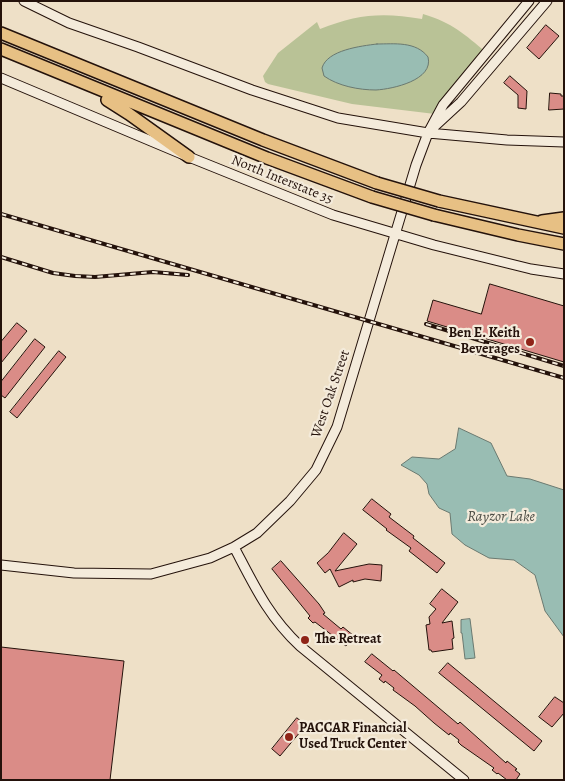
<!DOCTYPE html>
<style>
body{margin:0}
#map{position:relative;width:565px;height:781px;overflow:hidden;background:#eee0c7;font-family:Alegreya,serif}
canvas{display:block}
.frame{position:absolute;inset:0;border:2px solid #24120b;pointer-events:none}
</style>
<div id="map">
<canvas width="565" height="781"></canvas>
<div class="frame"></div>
</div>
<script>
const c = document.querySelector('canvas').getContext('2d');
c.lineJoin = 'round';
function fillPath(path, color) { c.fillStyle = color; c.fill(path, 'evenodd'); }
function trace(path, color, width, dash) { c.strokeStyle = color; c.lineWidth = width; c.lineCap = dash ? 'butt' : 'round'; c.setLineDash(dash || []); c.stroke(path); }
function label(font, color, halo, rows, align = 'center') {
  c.font = font + ' Alegreya,serif'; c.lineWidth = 4.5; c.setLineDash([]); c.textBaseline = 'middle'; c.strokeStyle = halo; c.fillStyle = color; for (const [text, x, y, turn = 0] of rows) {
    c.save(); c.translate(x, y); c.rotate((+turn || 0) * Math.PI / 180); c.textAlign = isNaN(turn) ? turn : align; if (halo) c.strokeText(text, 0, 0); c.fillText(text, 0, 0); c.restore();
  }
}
fillPath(new Path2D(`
 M423,14C453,23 464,34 487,53L435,114L352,104L268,84L265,82L263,76L278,53L317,22L320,29C357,14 383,12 422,19Z`), '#b9c296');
const water = new Path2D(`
 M377,44C394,44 416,41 428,57C434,80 393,89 376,90C359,90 338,86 324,76L322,68C327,50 361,46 377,44Z
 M459,428L491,443L507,476L530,479L564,490V637L545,611L535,575L514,560L489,558L465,545L452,534L450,513L439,508L429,494L427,484L419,475L401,465L412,457L439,459L455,449Z
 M470,619L475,658L465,659L462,633H461V620Z`);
fillPath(water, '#99bdb3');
trace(water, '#6a7970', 1);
const building = new Path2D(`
 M546,25L559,36L539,59L527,48Z
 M510,76L527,91L526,109L518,108V95L504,83Z
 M550,93L561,94V96H564V109L549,110Z
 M490,284L564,306V362L427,321L433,300L481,314Z
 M17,323L27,331L1,363V342Z
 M35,339L45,347L5,398L1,395V382Z
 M59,351L66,357L17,418L10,412Z
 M372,499L391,514L389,517L414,536L413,538L445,563L437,573L409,551L411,548L386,530L387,529L363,510Z
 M344,533L357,544L335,571L369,564L382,565L381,581L365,579L353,582V580L339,587L330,569L325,573L317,563L328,553Z
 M281,561L319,604L325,613L323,614L341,629L343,627L354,636L346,646L315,622L313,623L308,618L310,616L272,569Z
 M442,589L458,602L442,623L452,621L454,638L452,639L453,649L432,652L431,650H429L426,625L430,624L429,617L436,609L430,604Z
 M1,647L124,661L110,780H1Z
 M372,654L393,671L394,670L458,724L460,722L506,763L507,761L517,769L515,770L520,774L516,780H507L498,773L497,774L492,770L494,768L461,745L458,742L459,740L450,733L449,735L434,723L415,706L393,690L394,688L385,681L384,683L379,679L382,675L365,662Z
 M448,663L542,741L534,751L439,673Z
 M555,697L564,703V713L552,727L539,717Z
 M297,718L306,725L280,756L272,749Z`);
fillPath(building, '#da8c87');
trace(building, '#24120b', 1);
const secondary = new Path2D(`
 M24,1L69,23L138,47L252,90L338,118L428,133L507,140L564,142
 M1,78L189,157L333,215L434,245L531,269L564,274
 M435,126L461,102L547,1
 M234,547C254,585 268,616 300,646L464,780
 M1,565L74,573L151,574L210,558L234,547L257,533L290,501L316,470L337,427L416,165L428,133L443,105L529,1`);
const highway = new Path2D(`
 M1,33L263,140L377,183
 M1,49L267,158L372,197
 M107,100L129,114L189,157
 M439,201L564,228
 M434,215L518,235L564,244
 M542,221L564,218`);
trace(secondary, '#24120b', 11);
trace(highway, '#24120b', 14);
trace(secondary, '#f4ebdb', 9);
trace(highway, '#e7c084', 11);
const rail = new Path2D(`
 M1,214L564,378
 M1,257L53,273L75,276L95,277L153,272L188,275
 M426,324L564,366`);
trace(rail, '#24120b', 4);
trace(rail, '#f4ebdb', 2, [5.5]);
const highwayBridge = new Path2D(`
 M377,183L439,201
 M372,197L434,215`);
trace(highwayBridge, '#24120b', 14, []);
trace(highwayBridge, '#e7c084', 11);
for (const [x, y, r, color] of [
 [530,342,5,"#8f2418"],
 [305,640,5,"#8f2418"],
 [289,737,5,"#8f2418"]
]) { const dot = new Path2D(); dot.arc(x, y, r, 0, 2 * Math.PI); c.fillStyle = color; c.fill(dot); trace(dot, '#f4ebdb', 2); }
label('14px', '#24120b', '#f4ebdb', [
 ["North Interstate 35",282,180,22],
 ["West Oak Street",331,394,-71]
]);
label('bold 14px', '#24120b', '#f4ebdb', [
 ["Ben E. Keith",520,334,"right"],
 ["Beverages",520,350,"right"],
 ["The Retreat",315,640],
 ["PACCAR Financial",299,729],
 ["Used Truck Center",299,745]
], 'left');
label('italic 15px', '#4d4e46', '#f4ebdb', [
 ["Rayzor Lake",501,517]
]);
</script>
